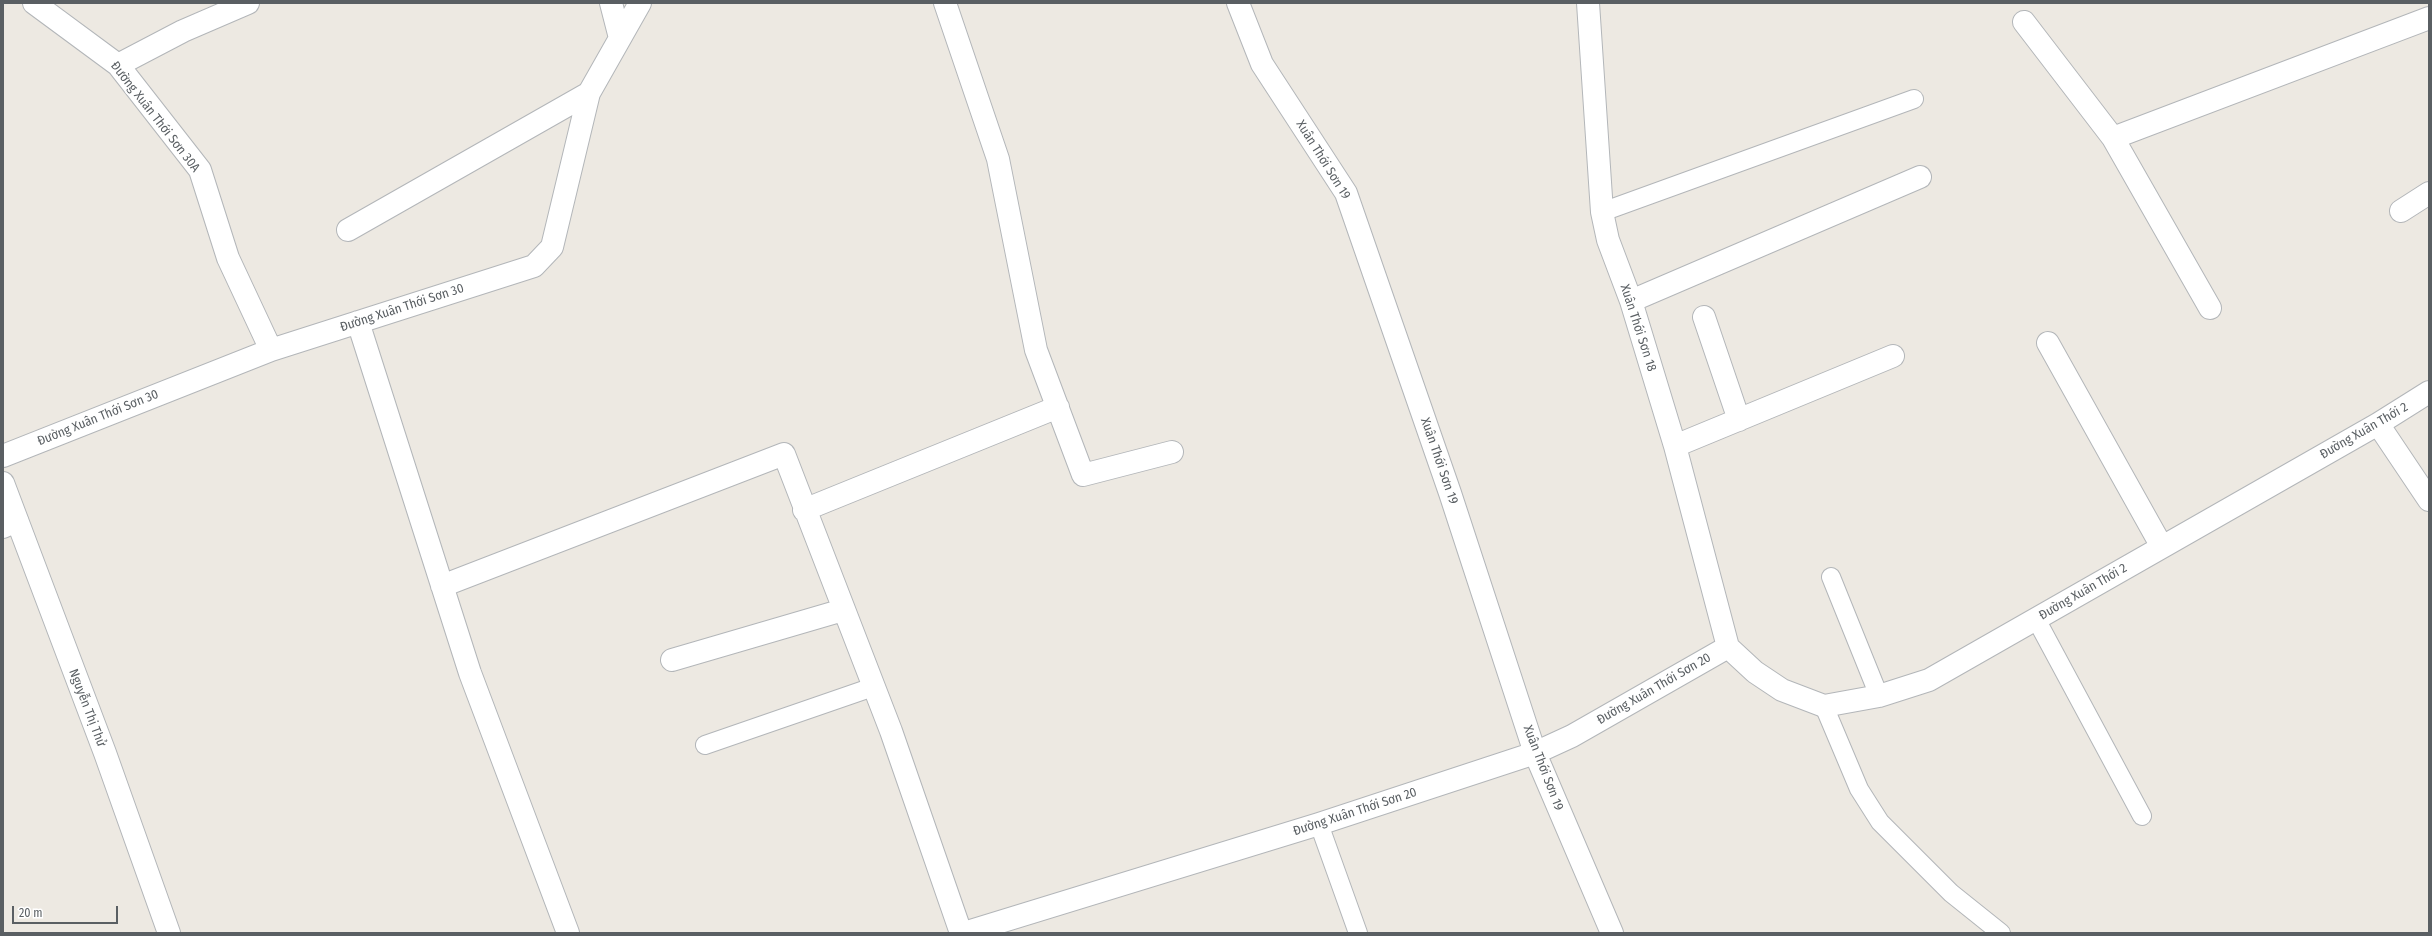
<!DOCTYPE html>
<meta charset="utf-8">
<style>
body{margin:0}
#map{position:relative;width:2432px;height:936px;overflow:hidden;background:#ede9e2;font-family:"Fira Sans Condensed",sans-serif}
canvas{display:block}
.frame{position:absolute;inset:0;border:4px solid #5a5f63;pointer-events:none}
.scale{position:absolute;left:12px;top:906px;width:106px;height:18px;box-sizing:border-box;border:2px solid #5a5f63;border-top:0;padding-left:5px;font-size:12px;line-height:14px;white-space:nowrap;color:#5a5f63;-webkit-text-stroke:3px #fff;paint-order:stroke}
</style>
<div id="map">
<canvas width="2432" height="936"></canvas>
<div class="frame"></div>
<div class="scale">20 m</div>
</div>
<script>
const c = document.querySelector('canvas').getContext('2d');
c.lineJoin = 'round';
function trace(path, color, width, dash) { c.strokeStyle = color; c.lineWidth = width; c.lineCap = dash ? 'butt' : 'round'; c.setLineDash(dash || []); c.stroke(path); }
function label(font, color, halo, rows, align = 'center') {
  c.font = font + ' "Fira Sans Condensed",sans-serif'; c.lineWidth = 4; c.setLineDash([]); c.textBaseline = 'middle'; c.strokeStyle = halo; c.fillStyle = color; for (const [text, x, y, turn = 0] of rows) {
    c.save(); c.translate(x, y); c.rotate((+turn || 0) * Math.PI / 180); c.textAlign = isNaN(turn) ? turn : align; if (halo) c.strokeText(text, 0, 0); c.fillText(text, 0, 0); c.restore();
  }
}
const service = new Path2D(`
 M1602,212L1914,99
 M1831,577L1879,696
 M2036,619L2142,816
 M1824,706L1859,789L1880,822L1951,893L2001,933
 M705,745L873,687
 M1319,824L1358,933`);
const minor = new Path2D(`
 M34,3L118,65L200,170L228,258L271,350
 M611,3L620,38
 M945,3L998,159L1036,350L1083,475L1172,452
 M1238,3L1262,64L1346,193L1450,493L1535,753L1612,933
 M1588,3L1602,212L1608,240L1631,301L1675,446L1728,647
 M2024,22L2113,138
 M118,65L183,31L248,3
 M2401,211L2429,193
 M348,230L589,93
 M1631,301L1920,177
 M2210,308L2113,138L2429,18
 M1704,317L1739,420
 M358,322L470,673L568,933
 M2048,343L2162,547
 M2378,424L2429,500
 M1675,446L1893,356
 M3,456L271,350L534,266L552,247L589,93L640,3
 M804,510L1058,407
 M3,527L17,521
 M442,586L784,454L891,731L961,933
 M1728,647L1755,672L1782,690L1824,706L1879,696L1929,680L2378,424L2429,392
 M672,660L843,610
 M964,933L1319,824L1535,753L1572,736L1728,647`);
const tertiary = new Path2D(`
 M3,483L105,753L169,933`);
trace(service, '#b3b6b9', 20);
trace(minor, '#b3b6b9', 24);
trace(tertiary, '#b3b6b9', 24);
trace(service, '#fff', 18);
trace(minor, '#fff', 22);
trace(tertiary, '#fff', 22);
label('13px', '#5a5f63', '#fff', [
 ["Đường Xuân Thới Sơn 30A",155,117,52],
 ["Xuân Thới Sơn 19",1323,160,58],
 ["Đường Xuân Thới Sơn 30",402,308,-18],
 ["Xuân Thới Sơn 18",1638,328,72],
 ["Đường Xuân Thới Sơn 30",98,418,-22],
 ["Đường Xuân Thới 2",2364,431,-30],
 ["Xuân Thới Sơn 19",1439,461,71],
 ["Đường Xuân Thới 2",2083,592,-30],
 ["Đường Xuân Thới Sơn 20",1654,689,-30],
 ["Nguyễn Thị Thử",87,708,69],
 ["Xuân Thới Sơn 19",1543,768,69],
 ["Đường Xuân Thới Sơn 20",1355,812,-18]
]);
</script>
